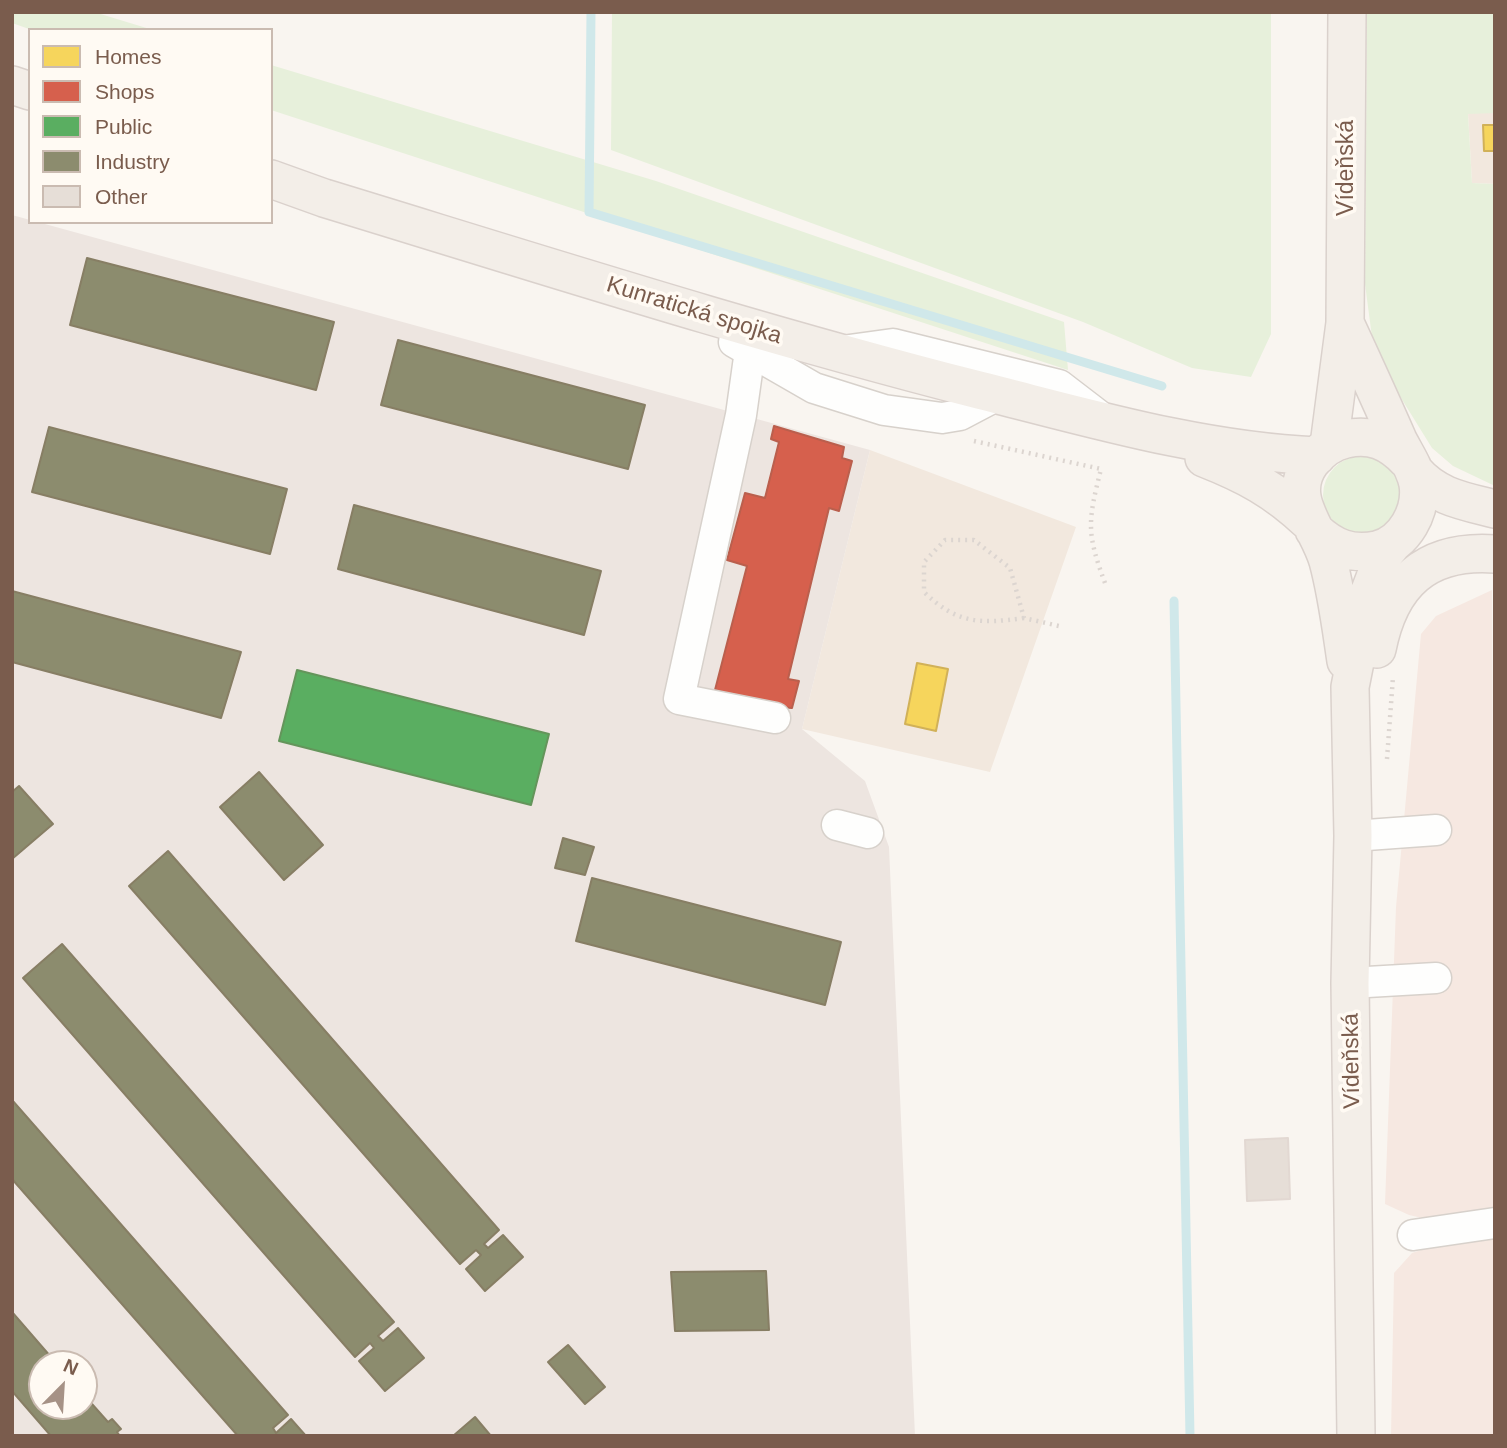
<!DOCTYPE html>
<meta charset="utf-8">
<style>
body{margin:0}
#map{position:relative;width:1507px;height:1448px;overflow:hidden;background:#f9f5f0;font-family:Helvetica,sans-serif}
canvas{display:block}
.frame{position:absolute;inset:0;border:14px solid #7a5c4d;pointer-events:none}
.legend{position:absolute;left:28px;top:28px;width:245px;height:196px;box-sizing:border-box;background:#fffaf3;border:2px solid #cabbb1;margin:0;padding:9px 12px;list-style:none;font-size:21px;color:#7a5c4d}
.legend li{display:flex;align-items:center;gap:14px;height:35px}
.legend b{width:35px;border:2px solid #cabbb1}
.north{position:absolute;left:28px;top:1350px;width:70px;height:70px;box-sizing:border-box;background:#fffaf3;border:2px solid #cabbb1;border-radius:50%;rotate:24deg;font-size:19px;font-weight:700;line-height:28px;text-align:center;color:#7a5c4d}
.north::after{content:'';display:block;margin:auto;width:24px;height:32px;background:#a69286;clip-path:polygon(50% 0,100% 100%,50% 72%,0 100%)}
</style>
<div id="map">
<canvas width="1507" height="1448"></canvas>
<div class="frame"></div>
<ul class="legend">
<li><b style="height:19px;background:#f6d55c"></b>Homes</li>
<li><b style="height:19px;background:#d6604d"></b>Shops</li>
<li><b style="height:19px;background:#5aae61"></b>Public</li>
<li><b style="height:19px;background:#8c8c6e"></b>Industry</li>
<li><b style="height:19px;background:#e6ded7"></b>Other</li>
</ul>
<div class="north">N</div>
</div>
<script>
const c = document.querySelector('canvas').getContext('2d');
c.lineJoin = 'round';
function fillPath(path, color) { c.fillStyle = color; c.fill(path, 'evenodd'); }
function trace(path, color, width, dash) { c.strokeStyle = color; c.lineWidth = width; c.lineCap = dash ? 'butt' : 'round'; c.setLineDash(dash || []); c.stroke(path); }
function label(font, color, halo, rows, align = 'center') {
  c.font = font + ' Helvetica,sans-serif'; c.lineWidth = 7; c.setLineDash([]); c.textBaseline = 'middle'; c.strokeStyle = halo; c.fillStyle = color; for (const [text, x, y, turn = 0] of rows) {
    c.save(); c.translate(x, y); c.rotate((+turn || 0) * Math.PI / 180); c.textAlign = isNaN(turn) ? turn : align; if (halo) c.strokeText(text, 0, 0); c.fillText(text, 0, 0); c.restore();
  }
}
fillPath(new Path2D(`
 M1468,113H1495V184L1472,183Z
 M870,450L1076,527L990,772L802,729Z`), '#f2e8de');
fillPath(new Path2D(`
 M1492,590L1495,1436H1391L1394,1273L1412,1253L1433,1246L1431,1220L1409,1215L1385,1204L1396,907L1421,634L1436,616Z`), '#f6e8e1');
fillPath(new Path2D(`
 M12,215L870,450L802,729L865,781L889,847L915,1436H12ZM42,1364H84V1406H42Z`), '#ede5e0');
fillPath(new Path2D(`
 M12,12H94L153,30H32L12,23Z
 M612,12H1271V334L1251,377L1192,368L1083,322L611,150Z
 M1367,12H1495V113L1468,114L1472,183L1495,184V486L1453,466L1432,448L1388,377L1372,337L1365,284Z
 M271,65L656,181L1064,322L1068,370L271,110Z
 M1323 495a39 39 0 1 1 78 0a39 39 0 1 1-78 0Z`), '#e7f0db');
const homes = new Path2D(`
 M1483,125H1495V151H1484Z
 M917,663L948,669L936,731L905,724Z`);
fillPath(homes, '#f6d55c');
trace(homes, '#d1b158', 2);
const shops = new Path2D(`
 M774,426L844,447L842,458L852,461L839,511L829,508L788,679L799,681L792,708L778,707L715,690L747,566L727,560L745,493L765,498L779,442L771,439Z`);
fillPath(shops, '#d6604d');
trace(shops, '#ba5f4d', 2);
const public = new Path2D(`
 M297,670L549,734L531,805L279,741Z`);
fillPath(public, '#5aae61');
trace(public, '#64955b', 2);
const industry = new Path2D(`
 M87,258L334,322L316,390L70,325Z
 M398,340L645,405L628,469L381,405Z
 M49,427L287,489L270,554L32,492Z
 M354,505L601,571L584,635L338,569Z
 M12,591L241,652L221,718L12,662Z
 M259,772L323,845L284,880L220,807Z
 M19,786L53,824L12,859V792Z
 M563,838L594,847L585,875L555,868Z
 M168,851L499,1230L484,1244L488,1248L503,1235L523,1257L485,1291L466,1269L481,1255L476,1250L460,1264L129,886Z
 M592,878L841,942L825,1005L576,941Z
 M62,944L394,1322L378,1336L383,1341L398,1328L424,1358L385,1391L359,1361L374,1348L370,1343L355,1357L23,978Z
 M12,1100L288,1415L273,1428L276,1433L291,1419L306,1436H238L12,1179Z
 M766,1271L769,1330L675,1331L671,1272Z
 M12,1312L57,1364H42V1406H84V1395L108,1422L112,1419L121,1429L117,1432L120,1436H51L12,1391Z
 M568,1345L605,1387L585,1404L548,1362Z
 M475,1417L491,1436H453Z`);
fillPath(industry, '#8c8c6e');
trace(industry, '#877e64', 2);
trace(new Path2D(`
 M591,12L589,212L1162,386
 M1174,601L1190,1436`), '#d0e8ea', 9);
const building = new Path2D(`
 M1288,1138L1290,1199L1247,1201L1245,1140Z`);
fillPath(building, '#e6ded7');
trace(building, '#e2d8d2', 2);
const minor = new Path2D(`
 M753,329L741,415L679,699L775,718
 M734,342L814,388L884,410L942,418L960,415L998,395
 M842,351L893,344L1059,385L1102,418
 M837,825L868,833
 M1353,836L1436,830
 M1350,983L1436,978
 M1413,1235L1495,1223`);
const major = new Path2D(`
 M12,85L30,91
 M271,179L324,198C540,264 756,333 975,389C1087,417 1200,451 1317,456
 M1329,445L1345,323L1347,12
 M1204,458C1247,475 1275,490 1308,521
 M1414,471C1436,497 1463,501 1495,509
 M1314,530C1333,548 1351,555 1377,550C1405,543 1422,511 1418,484C1415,468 1405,454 1398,440C1381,401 1363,362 1345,323
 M1377,649C1390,583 1426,549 1495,554
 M1346,661C1341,628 1337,594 1328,561C1319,528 1285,497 1311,462C1320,451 1331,442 1346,439C1371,433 1390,442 1407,460
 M1356,1436L1350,983L1353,836L1350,687L1368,596L1384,554L1393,543`);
trace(minor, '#d7d1cb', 33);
trace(major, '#dad1cc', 40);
trace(new Path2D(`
 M974,441L1101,469C1088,521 1086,532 1105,583
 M1024,618C980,624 957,624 924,592V562L945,540H974L1010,568L1024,618L1059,626
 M1387,759L1393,677`), '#dcd5d0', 4.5, [2, 5]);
trace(minor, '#fefefd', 30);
trace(major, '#f3eee8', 37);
label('23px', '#7a5c4d', '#fffaf3', [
 ["Vídeňská",1347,168,-90],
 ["Kunratická spojka",694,311,17],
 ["Vídeňská",1352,1061,-91]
]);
</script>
